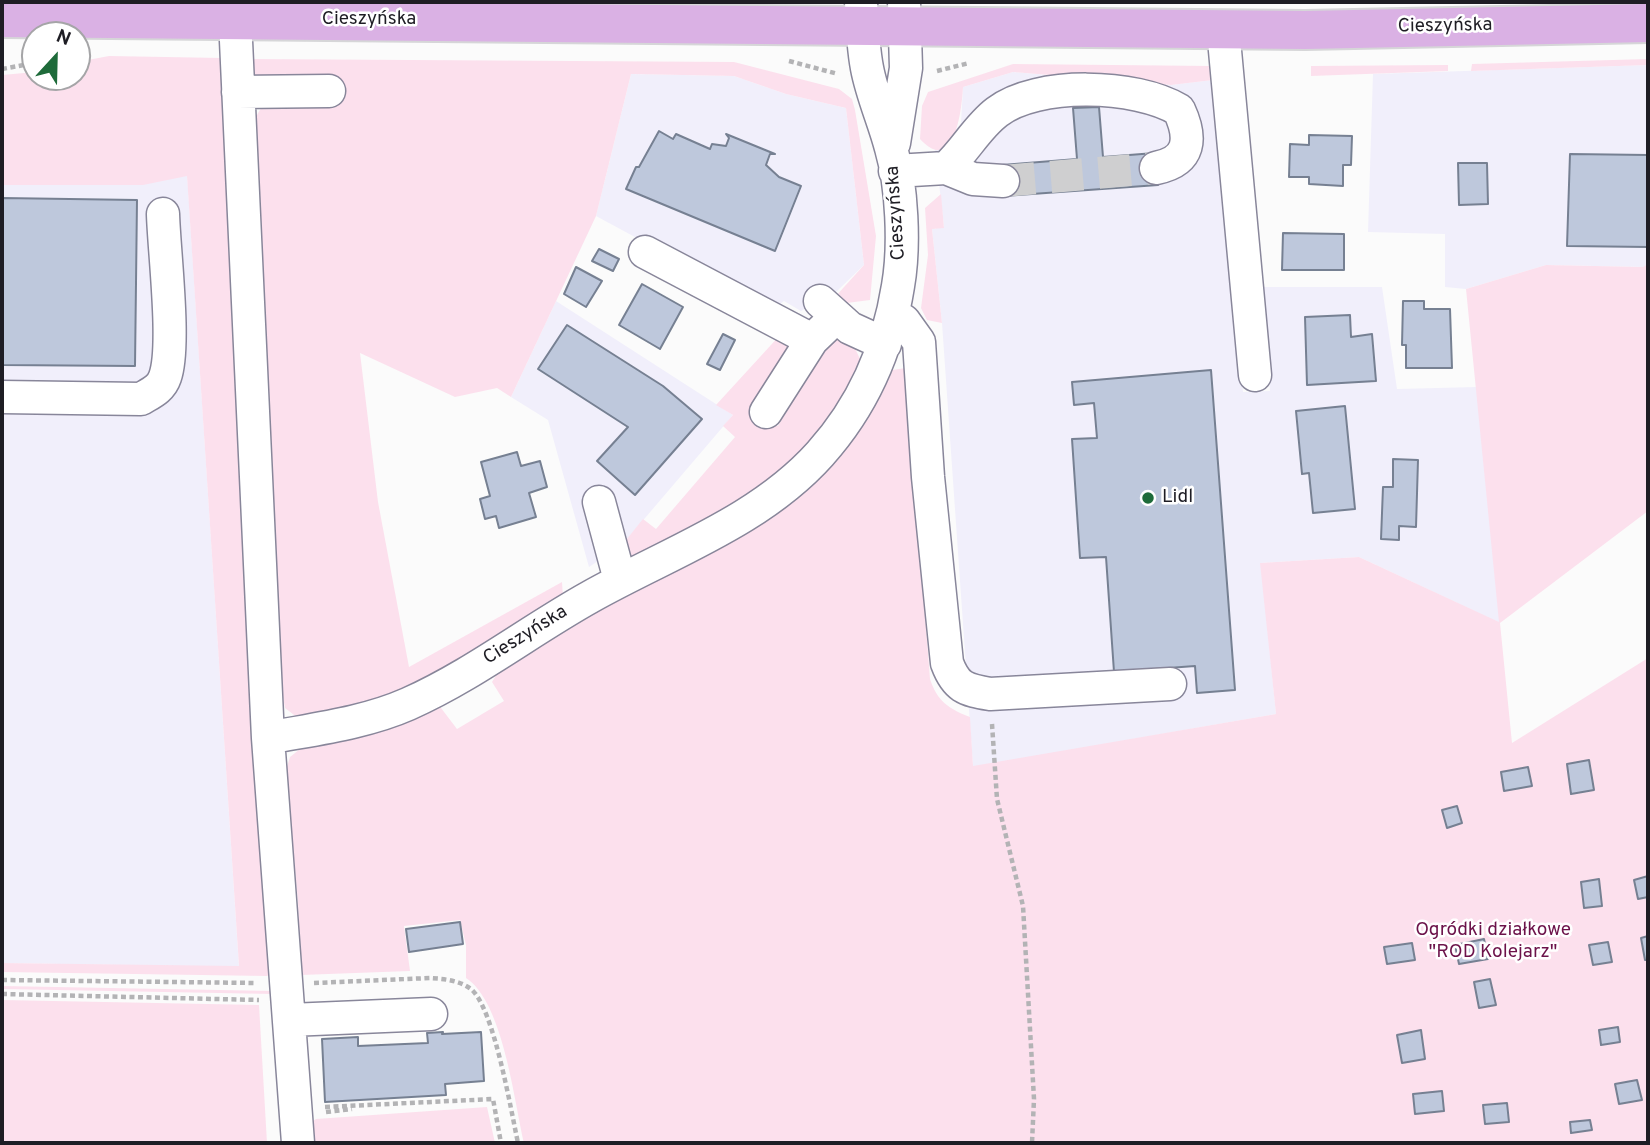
<!DOCTYPE html>
<meta charset="utf-8">
<style>
body{margin:0}
#map{position:relative;width:1650px;height:1145px;overflow:hidden;background:#fbfbfb;font-family:Overpass,sans-serif}
canvas{display:block}
.frame{position:absolute;inset:0;border:4px solid #1e1d24;pointer-events:none}
.north{position:absolute;left:21px;top:21px;width:70px;height:70px;box-sizing:border-box;background:#fff;border:2px solid #a5a5a7;border-radius:50%;rotate:22deg;font-size:19px;font-weight:700;line-height:28px;text-align:center;color:#1e1d24}
.north::after{content:'';display:block;margin:auto;width:24px;height:32px;background:#1e6b3a;clip-path:polygon(50% 0,100% 100%,50% 72%,0 100%)}
</style>
<div id="map">
<canvas width="1650" height="1145"></canvas>
<div class="frame"></div>
<div class="north">N</div>
</div>
<script>
const c = document.querySelector('canvas').getContext('2d');
c.lineJoin = 'round';
function fillPath(path, color) { c.fillStyle = color; c.fill(path, 'evenodd'); }
function trace(path, color, width, dash) { c.strokeStyle = color; c.lineWidth = width; c.lineCap = dash ? 'butt' : 'round'; c.setLineDash(dash || []); c.stroke(path); }
function label(font, color, halo, rows, align = 'center') {
  c.font = font + ' Overpass,sans-serif'; c.lineWidth = 5; c.setLineDash([]); c.textBaseline = 'middle'; c.strokeStyle = halo; c.fillStyle = color; for (const [text, x, y, turn = 0] of rows) {
    c.save(); c.translate(x, y); c.rotate((+turn || 0) * Math.PI / 180); c.textAlign = isNaN(turn) ? turn : align; if (halo) c.strokeText(text, 0, 0); c.fillText(text, 0, 0); c.restore();
  }
}
fillPath(new Path2D(`
 M1648,65V264L1644,267L1546,265L1466,289L1445,287V234L1368,232L1373,74Z
 M1013,72L1170,85L1213,80L1243,392L1270,391L1261,287H1382L1397,389L1477,387L1500,623L1359,557L1261,563L1276,714L973,767L942,323L932,229L944,227L935,148L943,147L961,123L963,87Z
 M631,74L734,76L786,94L846,108L864,265L836,292L801,311L784,301L772,311L596,216Z
 M181,81L239,967L2,963V101Z
 M556,301L733,415L622,545L589,567L548,420L511,397Z`), '#f1effb');
fillPath(new Path2D(`
 M109,56L222,58L271,974L267,976L2,972V963L239,966L187,176L143,185H2V75L35,72V77H77V62Z
 M250,59L734,62L839,89L852,99L855,110L876,236L870,300L839,304L835,297L864,265L846,108L786,94L734,76L631,74L596,216L511,397L497,388L455,397L360,353L378,502L409,667L562,582L563,598L421,684L395,696L298,718L285,708L283,697L253,122L261,108L274,104L341,102L339,79L265,81L252,73Z
 M1648,59V65L1471,71L1472,64Z
 M1013,64L1211,66L1213,80L1171,85L1013,72L963,87C962,107 955,177 920,139L922,106L928,92Z
 M1448,65V71L1311,76V66Z
 M941,194L944,228L932,229L942,323L927,320L921,308L928,255L925,208Z
 M1648,264V511L1500,623L1512,743L1648,658V1143H524C514,1100 503,1002 466,978V945L460,920L404,926L410,971L301,975L298,902L286,770L290,757L300,749L438,704L457,729L504,701L492,682L501,667L834,459L861,427L892,370L906,368L930,679C937,701 949,709 970,717L973,766L1276,714L1260,563L1359,557L1499,622L1466,289L1546,265L1643,267Z
 M781,334L791,341L751,408L778,426L826,345L838,336L851,340L862,363C843,398 823,431 794,460C751,505 688,530 634,559L622,545L643,519L656,529L735,437L723,426L733,415L716,405Z
 M2,986L273,991V994L2,989Z
 M2,1000L259,1005L267,1143H2Z
 M487,1107L495,1143H309L310,1123L316,1119Z`), '#fce0ed');
const building = new Path2D(`
 M1099,107L1103,157L1155,153L1158,185L1004,196L1002,165L1077,159L1073,108Z
 M659,131L673,139L676,134L710,149L712,144L726,146L729,138L726,134L775,154H770L766,165L779,177L801,186L775,251L626,189L636,167H639Z
 M1309,135L1352,136L1351,165H1343V186L1309,184V177H1289L1290,144L1309,145Z
 M1570,154L1648,155V247L1567,246Z
 M1458,163H1487L1488,204L1459,205Z
 M2,198L137,200L135,366L2,365Z
 M1283,233L1344,234V270H1282Z
 M599,249L619,259L613,271L592,261Z
 M576,267L602,281L586,307L564,294Z
 M642,284L683,307L660,349L619,325Z
 M1403,301H1424V309H1450L1452,368H1406V345H1402Z
 M1350,315L1351,337L1372,334L1376,381L1307,385L1305,317Z
 M567,325L663,386L702,419L635,495L597,461L628,427L538,369Z
 M723,334L735,340L720,370L707,364Z
 M1211,370L1235,690L1197,693L1195,666L1114,672L1106,557L1080,558L1072,439L1097,438L1094,403L1074,405L1072,382Z
 M1345,406L1355,509L1313,513L1309,473L1302,474L1296,411Z
 M517,452L521,466L540,461L547,487L529,493L536,517L499,528L496,516L485,519L480,499L490,496L481,462Z
 M1393,459L1418,460L1416,527L1399,526V540L1381,539L1383,487H1393Z
 M1589,760L1594,790L1571,794L1567,764Z
 M1528,767L1532,786L1504,791L1501,772Z
 M1457,806L1462,823L1447,828L1442,810Z
 M1648,876V897L1638,899L1634,880Z
 M1599,879L1602,906L1584,908L1581,882Z
 M460,922L463,944L409,952L406,929Z
 M1648,936V960H1645L1641,938Z
 M1484,939L1488,959L1459,964L1455,945Z
 M1608,942L1612,962L1593,965L1589,945Z
 M1412,943L1415,960L1387,964L1384,947Z
 M1490,979L1496,1005L1479,1008L1474,982Z
 M1618,1027L1620,1042L1601,1045L1599,1030Z
 M1421,1030L1425,1059L1402,1063L1397,1035Z
 M443,1032L442,1034L481,1032L484,1081L445,1084L446,1095L325,1102L322,1039L358,1037V1046L428,1043L427,1033Z
 M1637,1080L1642,1100L1619,1104L1615,1084Z
 M1442,1091L1444,1111L1415,1114L1413,1094Z
 M1507,1103L1509,1122L1485,1124L1483,1105Z
 M1590,1120L1592,1130L1571,1133L1570,1122Z`);
fillPath(building, '#bec8dc');
trace(building, '#768092', 2);
trace(new Path2D(`
 M1003,181L1156,168`), '#cfcfd0', 32, [32, 16]);
const minor = new Path2D(`
 M235,19L268,738L298,1143
 M1223,29L1255,375
 M238,92L329,91
 M894,143L906,68L904,2
 M946,168C965,151 977,127 997,112C1037,81 1136,84 1179,110C1192,138 1191,161 1156,168
 M895,171L946,168L973,179L1003,181
 M645,252L812,340
 M820,301L850,328L885,344
 M893,314L904,321L919,342L928,477L947,663C956,687 965,690 990,694L1170,684
 M2,397L141,399C151,393 161,389 165,377C176,346 164,251 163,214
 M766,412L812,340L835,318
 M599,502L620,580
 M268,738C315,729 365,723 408,704C473,675 529,631 590,597C668,553 759,522 820,454C863,406 888,349 898,286C905,246 902,186 891,148C884,121 872,95 867,68C863,47 862,24 861,2
 M290,1020L431,1014`);
const major = new Path2D(`
 M2,18L1305,30L1648,23`);
trace(minor, '#88869a', 35);
trace(major, '#d6d6d8', 42);
trace(new Path2D(`
 M789,61L838,74
 M2,69L35,63
 M937,71L969,63
 M992,724L997,799L1023,906L1034,1099L1032,1143
 M2,980L256,983
 M314,983L430,978C444,979 459,980 471,989C494,1008 511,1111 518,1143
 M2,994L259,1000
 M325,1107L493,1099L501,1143
 M326,1112L352,1109`), '#b3b3b5', 4.5, [5, 3.5]);
trace(minor, '#fff', 32);
trace(major, '#dab1e4', 38);
for (const [x, y, r, color] of [
 [1148,498,7,"#1e6b3a"]
]) { const dot = new Path2D(); dot.arc(x, y, r, 0, 2 * Math.PI); c.fillStyle = color; c.fill(dot); trace(dot, '#fff', 2.5); }
label('19px', '#1e1d24', '#fff', [
 ["Cieszyńska",369,20],
 ["Cieszyńska",1445,27,-1],
 ["Cieszyńska",897,213,-94],
 ["Cieszyńska",526,636,-32]
]);
label('19px', '#1e1d24', '#fff', [
 ["Lidl",1162,498]
], 'left');
label('19px', '#6c124a', '#fff', [
 ["Ogródki działkowe",1493,931],
 ["\"ROD Kolejarz\"",1493,953]
]);
</script>
